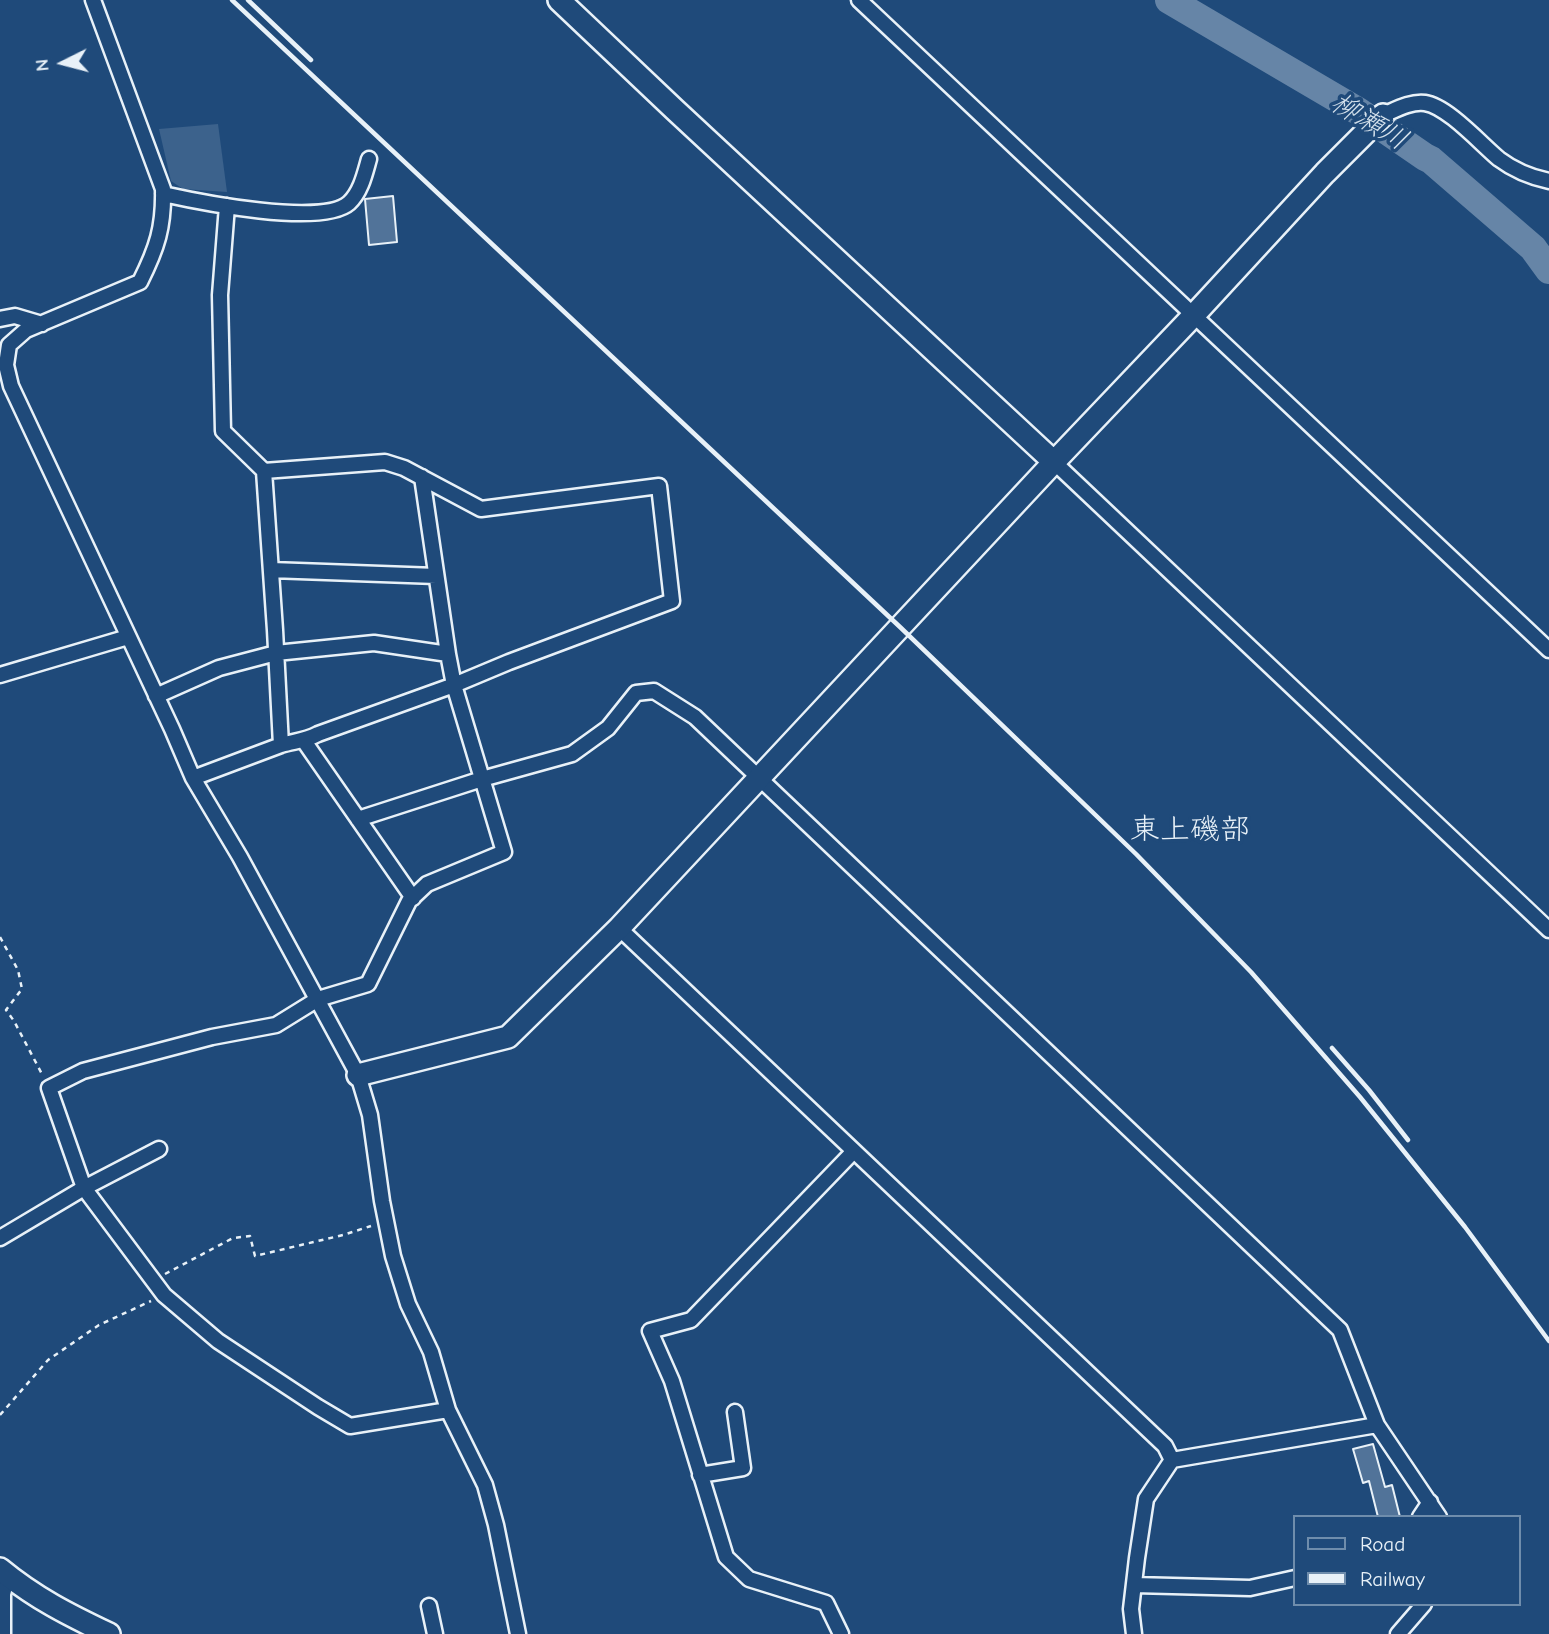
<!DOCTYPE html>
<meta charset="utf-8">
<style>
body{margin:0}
#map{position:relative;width:1549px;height:1634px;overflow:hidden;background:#1f4a7a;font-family:"Comic Neue",sans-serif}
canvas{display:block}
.legend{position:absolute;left:1293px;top:1515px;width:228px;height:91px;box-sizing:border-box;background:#1f4a7a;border:2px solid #6f8dac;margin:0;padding:9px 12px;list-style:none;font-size:21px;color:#e8f1f8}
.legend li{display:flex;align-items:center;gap:14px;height:35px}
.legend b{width:35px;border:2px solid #6f8dac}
.north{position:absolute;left:28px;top:28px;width:70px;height:70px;-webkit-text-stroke:5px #1f4a7a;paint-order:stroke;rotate:264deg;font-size:19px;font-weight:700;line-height:28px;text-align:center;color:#e8f1f8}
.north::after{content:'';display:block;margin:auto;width:24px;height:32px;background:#e8f1f8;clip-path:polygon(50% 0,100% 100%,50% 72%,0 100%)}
</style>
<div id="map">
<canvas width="1549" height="1634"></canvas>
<ul class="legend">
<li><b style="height:9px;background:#1f4a7a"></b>Road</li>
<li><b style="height:9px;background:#e8f1f8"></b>Railway</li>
</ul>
<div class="north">N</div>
</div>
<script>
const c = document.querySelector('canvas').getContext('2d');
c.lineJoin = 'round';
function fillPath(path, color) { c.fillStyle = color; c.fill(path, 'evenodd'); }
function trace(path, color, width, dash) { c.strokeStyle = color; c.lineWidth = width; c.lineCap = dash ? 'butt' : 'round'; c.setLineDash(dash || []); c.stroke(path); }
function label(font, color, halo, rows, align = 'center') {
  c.font = font + ' "Comic Neue","Klee One",sans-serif'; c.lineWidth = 7; c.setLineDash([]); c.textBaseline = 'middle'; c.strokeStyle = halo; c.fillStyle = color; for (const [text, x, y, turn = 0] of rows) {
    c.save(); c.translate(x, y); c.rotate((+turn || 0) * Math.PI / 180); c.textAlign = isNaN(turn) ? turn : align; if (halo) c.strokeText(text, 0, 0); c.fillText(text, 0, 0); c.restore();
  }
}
fillPath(new Path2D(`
 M218,124L227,192L183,189L171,181L159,129Z`), '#3c628c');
trace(new Path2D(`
 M1169,0L1358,111L1425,157L1431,160L1533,248L1549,270`), '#6685a7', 28);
const building = new Path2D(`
 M393,196L397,242L369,245L365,199Z
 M1373,1444L1385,1487L1392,1485L1400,1517H1378L1369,1481L1363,1483L1353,1449Z`);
fillPath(building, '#517399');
trace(building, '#e8f1f8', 2);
const street = new Path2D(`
 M93,0L163,189C164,227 157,248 140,282L26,330L9,345L6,365L11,386L172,729L193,778L240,857L358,1075L370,1115L382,1201L393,1256L408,1304L431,1352L448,1410L485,1485L496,1525L518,1634
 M859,0L1549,650
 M1383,115C1395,110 1411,101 1425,103C1447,106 1481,144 1499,159C1515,171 1530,177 1549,181
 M163,194C199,202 322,227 349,203C361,192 365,173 369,159
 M227,206L220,295L223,431L264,471
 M0,319L15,316L42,324
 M1054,462L1549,930
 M422,477L448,654
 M271,570L436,576
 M0,675L128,637
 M304,741L413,898
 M193,778L281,745C294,741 305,741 318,734L454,685L509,662L672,601L659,486L481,509L404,468L385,462L264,471L275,630L281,745
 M358,819L482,779L572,754L608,728L636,693L654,691L695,717L1340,1330L1377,1425L1439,1517
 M619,928L1165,1446L1172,1460
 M159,1149L84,1188L164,1295L218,1341L318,1407L350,1426L448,1410
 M0,1238L84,1188L49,1088L83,1071L212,1037L276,1025L318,999L368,984L409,901L427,884L504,852L454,685L448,654L374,643L276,653L219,668L156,696
 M700,1475L743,1468L735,1412
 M1420,1517L1430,1502
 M1134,1585L1250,1588L1295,1578
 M429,1606L435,1634
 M3,1634V1594L8,1575
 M841,1634L826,1603L749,1579L726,1557L672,1381L650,1331L691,1320L854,1151
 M1134,1634L1131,1609L1137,1558L1146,1499L1172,1460L1377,1425
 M1398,1634L1424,1604`);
const secondary = new Path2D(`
 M559,0L674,109L1054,462
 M358,1075L508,1037L619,928L1054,462L1194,315L1325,173L1383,115
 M0,1569C35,1598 69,1615 109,1634`);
trace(street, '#e8f1f8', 19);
trace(secondary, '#e8f1f8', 26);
trace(new Path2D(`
 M0,937L18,970L22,989L6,1010L14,1021L43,1076
 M165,1274L233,1238L250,1236L255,1256L343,1235L371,1226
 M0,1415L48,1360L99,1325L151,1301`), '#e8f1f8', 2.5, [5, 5]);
trace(street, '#1f4a7a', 14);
trace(secondary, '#1f4a7a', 21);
trace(new Path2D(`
 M232,0L900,627L1136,854L1251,972L1360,1097L1465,1227L1549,1341
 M248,0L311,60
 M1332,1048L1369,1090L1408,1140`), '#e8f1f8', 4.5);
label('italic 28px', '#d4e1ec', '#1f4a7a', [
 ["柳瀬川",1369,122,31]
]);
label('30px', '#e8f1f8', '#1f4a7a', [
 ["東上磯部",1190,831]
]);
</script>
